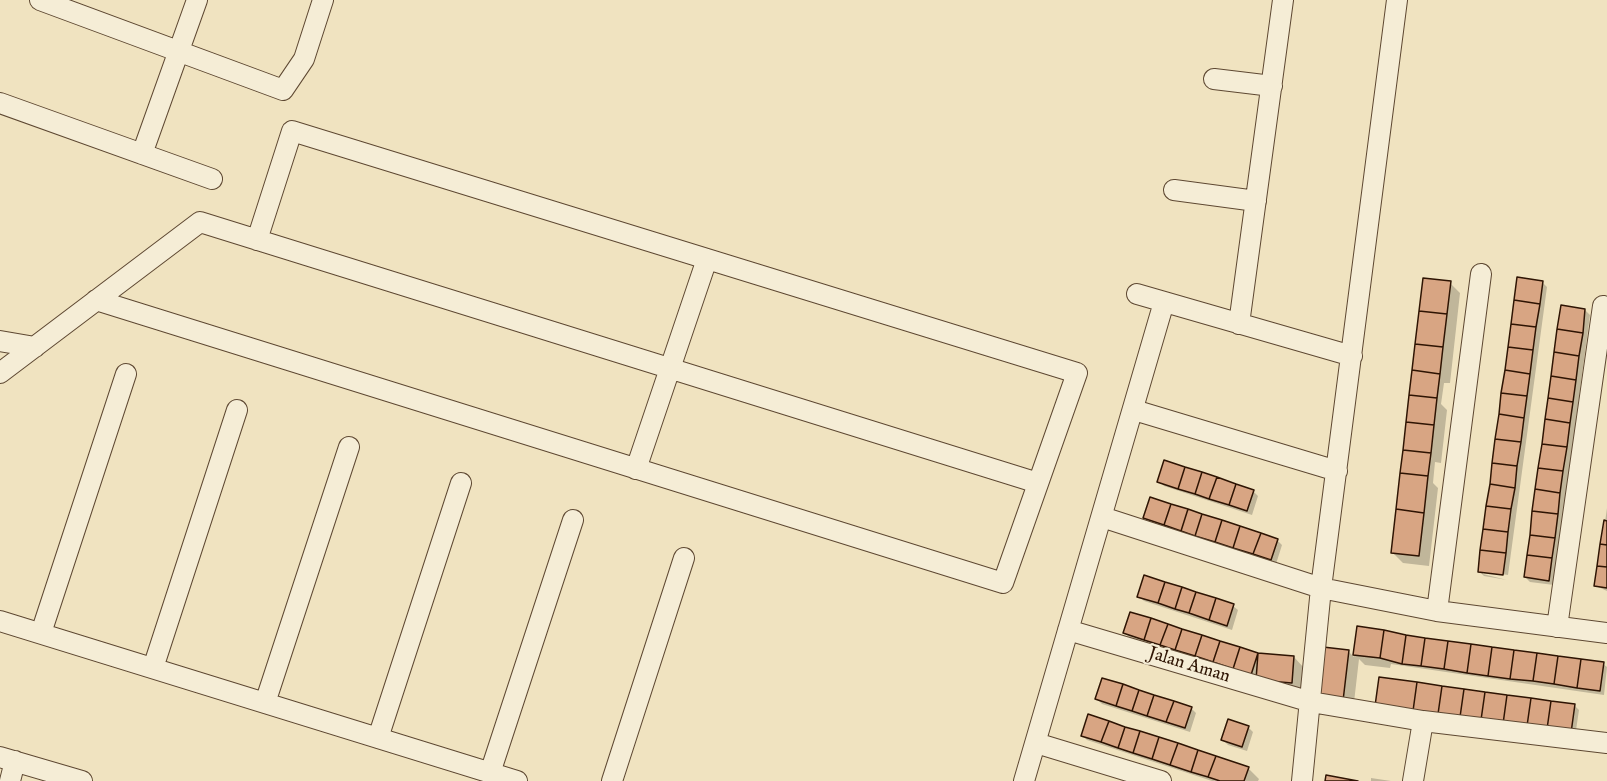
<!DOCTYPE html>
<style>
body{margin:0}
canvas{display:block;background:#f0e3c0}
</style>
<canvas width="1607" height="781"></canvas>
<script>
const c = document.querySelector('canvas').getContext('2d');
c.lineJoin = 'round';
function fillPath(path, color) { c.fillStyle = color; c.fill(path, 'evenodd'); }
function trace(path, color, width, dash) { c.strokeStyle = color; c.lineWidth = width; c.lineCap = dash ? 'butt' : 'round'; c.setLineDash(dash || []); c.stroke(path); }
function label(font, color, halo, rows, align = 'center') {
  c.font = font + ' "IM FELL English",serif'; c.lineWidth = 4.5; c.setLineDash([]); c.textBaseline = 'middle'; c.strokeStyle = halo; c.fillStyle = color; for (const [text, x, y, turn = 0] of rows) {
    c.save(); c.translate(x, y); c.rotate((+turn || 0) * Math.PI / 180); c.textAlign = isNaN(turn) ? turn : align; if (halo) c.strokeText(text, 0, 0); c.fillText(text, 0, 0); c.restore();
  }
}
fillPath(new Path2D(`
 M1542,282L1547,287L1508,575L1483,571V574L1507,580L1484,576L1479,571Z
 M1450,283L1460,293L1450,383H1444L1441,404L1447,410L1441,463L1435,462L1433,483L1438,488L1429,566L1403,563L1393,553Z
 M1585,310L1590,315L1554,585L1530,582L1525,577Z
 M1159,481L1253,491L1258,496L1252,515L1164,486Z
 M1607,508V591L1596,586Z
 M1145,518L1277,540L1282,545L1276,564L1150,523Z
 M1139,596L1233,606L1238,610L1232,630L1144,601Z
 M1358,628L1603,664L1607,667L1604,695L1391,664L1390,668L1365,665L1359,659L1353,711L1329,708L1348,651L1354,657Z
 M1125,633L1257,655L1294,657L1304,668L1302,693L1130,638Z
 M1097,699L1191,708L1196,713L1190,732L1102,704Z
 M1574,705L1579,710L1575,737L1448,724Z
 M1248,727L1253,732L1247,751L1228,745L1223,740Z
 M1082,735L1248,768L1259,779L1258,781H1212L1087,740Z
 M1371,778L1391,781H1371Z`), '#0003');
const building = new Path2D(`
 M1517,277L1543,281L1540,304L1514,300Z
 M1423,278L1451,281L1447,314L1419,311Z
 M1514,300L1540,304L1536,327L1511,324Z
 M1561,305L1585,309L1583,333L1557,329Z
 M1419,311L1447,314L1443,347L1415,344Z
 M1511,324L1536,327L1533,350L1508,347Z
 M1557,329L1583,333L1579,356L1554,352Z
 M1415,344L1443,347L1440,374L1412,370Z
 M1508,347L1533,350L1530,374L1505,370Z
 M1554,352L1579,356L1576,380L1551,376Z
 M1412,370L1440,374L1437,398L1409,395Z
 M1505,370L1530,374L1527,396L1501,393Z
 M1551,376L1576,380L1573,402L1548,398Z
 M1501,393L1527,396L1524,418L1499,414Z
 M1409,395L1437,398L1434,425L1406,422Z
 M1548,398L1573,402L1570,423L1545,419Z
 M1499,414L1524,418L1521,442L1495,439Z
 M1545,419L1570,423L1567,447L1542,444Z
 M1406,422L1434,425L1431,453L1403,450Z
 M1495,439L1521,442L1517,466L1492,463Z
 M1542,444L1567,447L1563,471L1538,468Z
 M1403,450L1431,453L1428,476L1400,473Z
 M1164,460L1185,467L1178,489L1157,482Z
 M1492,463L1517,466L1515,488L1490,484Z
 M1185,467L1202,472L1195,494L1178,489Z
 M1538,468L1563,471L1560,493L1535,489Z
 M1202,472L1217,477L1209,499L1195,494Z
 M1400,473L1428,476L1424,513L1396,509Z
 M1217,477L1236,484L1229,505L1209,499Z
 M1236,484L1254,490L1247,511L1229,505Z
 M1490,484L1515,488L1511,509L1486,506Z
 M1535,489L1560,493L1558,514L1532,511Z
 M1150,497L1171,504L1164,525L1143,518Z
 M1171,504L1188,509L1181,531L1164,525Z
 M1486,506L1511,509L1508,532L1483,529Z
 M1188,509L1202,514L1195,536L1181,531Z
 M1396,509L1424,513L1419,556L1391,553Z
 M1532,511L1558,514L1555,538L1530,535Z
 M1202,514L1222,520L1215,542L1195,536Z
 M1222,520L1240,526L1233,548L1215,542Z
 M1604,520L1607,521V545L1600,544Z
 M1240,526L1261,533L1253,554L1233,548Z
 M1483,529L1508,532L1506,553L1480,550Z
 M1261,533L1278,539L1271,560L1253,554Z
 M1530,535L1555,538L1552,558L1527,555Z
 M1600,544L1607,545V567L1597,566Z
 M1480,550L1506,553L1503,575L1478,572Z
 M1527,555L1552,558L1549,581L1524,577Z
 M1597,566L1607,567V588L1594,586Z
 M1144,575L1165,582L1158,603L1137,597Z
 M1165,582L1182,587L1175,609L1158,603Z
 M1182,587L1196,592L1189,613L1175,609Z
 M1196,592L1216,598L1209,620L1189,613Z
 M1216,598L1234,604L1227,626L1209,620Z
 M1130,612L1151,618L1144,640L1123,633Z
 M1151,618L1168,624L1160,645L1144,640Z
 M1168,624L1182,629L1175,650L1160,645Z
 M1357,626L1384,630L1380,658L1353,655Z
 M1182,629L1202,635L1195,656L1175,650Z
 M1384,630L1406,635L1402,664L1380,658Z
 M1202,635L1220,641L1213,662L1195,656Z
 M1406,635L1425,638L1421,666L1402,664Z
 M1425,638L1448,641L1444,669L1421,666Z
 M1220,641L1240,647L1233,669L1213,662Z
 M1448,641L1471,644L1467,673L1444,669Z
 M1471,644L1492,647L1488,676L1467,673Z
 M1240,647L1258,653L1251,675L1233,669Z
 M1323,647L1349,650L1343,701L1316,698Z
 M1492,647L1514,650L1510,679L1488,676Z
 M1514,650L1537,653L1533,681L1510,679Z
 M1258,653L1294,656L1292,683L1256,680Z
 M1537,653L1558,656L1554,684L1533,681Z
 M1558,656L1581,659L1577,688L1554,684Z
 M1581,659L1604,662L1600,691L1577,688Z
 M1379,677L1417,682L1413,711L1375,706Z
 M1102,678L1123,684L1116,706L1095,699Z
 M1417,682L1442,686L1438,714L1413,711Z
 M1123,684L1139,690L1132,711L1116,706Z
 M1442,686L1464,689L1460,717L1438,714Z
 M1464,689L1485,692L1481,720L1460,717Z
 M1139,690L1154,695L1147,716L1132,711Z
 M1485,692L1507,695L1503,724L1481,720Z
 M1154,695L1174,701L1166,722L1147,716Z
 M1507,695L1531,698L1527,726L1503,724Z
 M1531,698L1551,701L1547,729L1527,726Z
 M1174,701L1192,707L1185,728L1166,722Z
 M1551,701L1575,704L1571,733L1547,729Z
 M1088,714L1109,721L1101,742L1081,736Z
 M1228,719L1249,726L1242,747L1221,740Z
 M1109,721L1125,727L1118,748L1101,742Z
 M1125,727L1140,731L1133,753L1118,748Z
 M1140,731L1159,737L1152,759L1133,753Z
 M1159,737L1178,743L1170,765L1152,759Z
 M1178,743L1198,750L1191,772L1170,765Z
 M1198,750L1216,756L1208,777L1191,772Z
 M1216,756L1249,767L1244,781H1220L1208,777Z
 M1326,775L1358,781H1325Z`);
fillPath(building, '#d8a583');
trace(building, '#2e1403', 1.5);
const street = new Path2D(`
 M40,0L283,90L304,59L323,0
 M1214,79L1272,86
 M0,103L212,179
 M142,154L197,0
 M1174,190L1256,201
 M1137,294L1352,356
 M96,300L1003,583L1077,373L292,131L257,240
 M1239,324L1283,0
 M0,341L35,347
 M0,373L200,222L1038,483
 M1134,410L1337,471
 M636,469L707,259
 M1102,517L1321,588L1437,611L1607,633
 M1437,611L1481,274
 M0,621L517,781
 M1557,627L1603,306
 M1068,630L1311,702L1423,721L1607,743
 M41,633L126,374
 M153,668L237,410
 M265,703L349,447
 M378,738L461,483
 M1036,743L1161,781
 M0,757L82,781
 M490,773L573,520
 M10,781L15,761
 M612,781L684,558
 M1024,781L1164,302
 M1302,781L1321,588L1397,0
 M1413,781L1423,721`);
trace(street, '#5e4832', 22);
trace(street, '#f5edd6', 20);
label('18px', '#2e1403', '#f5edd6', [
 ["Jalan Aman",1189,666,17]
]);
</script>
